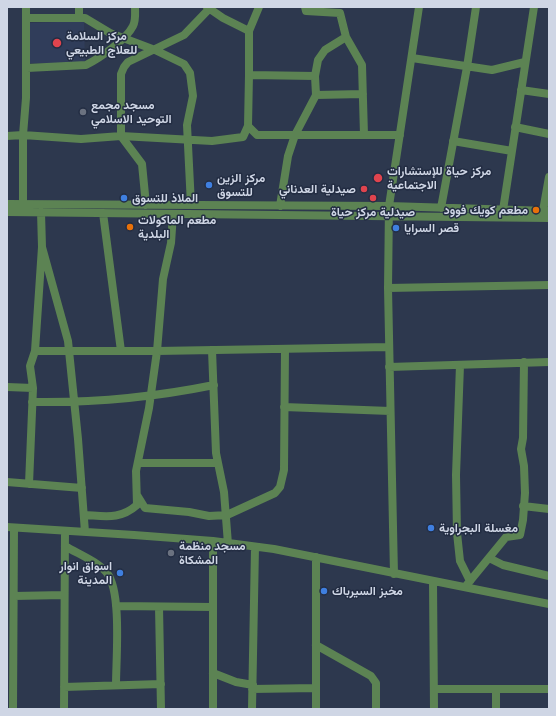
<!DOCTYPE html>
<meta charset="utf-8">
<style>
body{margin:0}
#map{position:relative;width:556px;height:716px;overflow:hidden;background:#2d384e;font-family:Quicksand,sans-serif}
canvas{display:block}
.frame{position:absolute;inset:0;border:8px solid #cfd6e5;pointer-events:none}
</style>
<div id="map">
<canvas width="556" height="716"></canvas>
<div class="frame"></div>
</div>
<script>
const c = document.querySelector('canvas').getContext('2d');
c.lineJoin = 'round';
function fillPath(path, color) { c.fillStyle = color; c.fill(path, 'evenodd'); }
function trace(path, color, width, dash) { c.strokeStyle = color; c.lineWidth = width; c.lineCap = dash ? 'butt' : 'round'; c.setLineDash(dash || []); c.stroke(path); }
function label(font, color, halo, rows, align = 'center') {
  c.font = font + ' Quicksand,Vazirmatn,sans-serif'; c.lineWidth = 3; c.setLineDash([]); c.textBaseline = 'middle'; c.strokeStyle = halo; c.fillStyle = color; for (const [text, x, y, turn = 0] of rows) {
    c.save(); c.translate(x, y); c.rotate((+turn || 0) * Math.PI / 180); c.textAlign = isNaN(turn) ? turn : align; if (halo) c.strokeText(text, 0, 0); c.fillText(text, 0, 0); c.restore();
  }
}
fillPath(new Path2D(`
 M84,21L85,63H29L30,23Z`), '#303d5a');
trace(new Path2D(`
 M207,7L223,18L249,31
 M305,7L306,11L340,13L346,37L362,65L364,135
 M79,17V7
 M26,18H85L110,33L155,50L184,64L190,73L193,96L187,125L191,205
 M412,58L492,70L525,62
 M27,68L86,65C100,58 126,40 133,26C136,20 135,13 135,7
 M249,75V31L259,7
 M521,90L549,94
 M316,95L363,94
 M248,126L257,135H400
 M515,127L549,134
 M7,136L23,135L81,139L121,136L212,141L243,137L248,126L249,75L315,76
 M453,141L512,151
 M7,204L389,206L549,211
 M23,205V135L26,98V7
 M146,205L142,164L121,136V74L124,67L128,62L184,35L209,9
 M280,206L288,156L295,135L316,95L315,76L318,60L325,50L346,37
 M441,208L467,67L476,7
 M503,210L534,7
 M543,211L549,177
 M7,212L549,218
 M103,213L121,351
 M42,247L68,341L78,439L85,532
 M388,288L549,285
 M212,350L216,453L224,492L228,544
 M35,351H157L389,347
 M460,365L456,475L457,533L460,561L470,581
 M389,367L549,362
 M7,387L33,388
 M32,402C93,403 155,397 214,385
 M284,407L390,411
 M138,463H218
 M7,482L82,488
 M29,484L33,388L30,366L35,351L42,247L41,212
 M137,495L145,508L189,512L209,516L227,515L275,493L280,487L284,470L285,349
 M523,506L549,509
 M84,515C105,516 120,520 137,505L136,471L149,408L157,351L163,279L171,243L173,214
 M7,527L134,535L213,541L274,549L549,604
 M65,546C78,554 97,561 107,573C122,592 116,659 116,685
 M316,557V709
 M489,558L503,565L549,576
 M394,574L388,288L389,206L419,7
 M433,581L434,709
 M465,587L506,537L520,535L523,520L525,493L524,466L521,449L523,438L524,362
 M14,596L64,595
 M116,606L213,607
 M159,607L161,709
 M316,645L371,676L376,683V709
 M213,673L236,682L253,685
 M64,687L161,684
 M252,689L316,688
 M434,689H549
 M13,709L14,528
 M64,709L65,531
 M213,709V541
 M252,709L255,547
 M496,709V690`), '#5c8353', 8);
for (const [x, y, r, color] of [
 [57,43,5,"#e0444e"],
 [83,112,4,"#6b7280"],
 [378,178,5,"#e0444e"],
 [209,185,4,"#3f7fe0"],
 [364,189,4,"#e0444e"],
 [124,198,4,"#3f7fe0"],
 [373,198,4,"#e0444e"],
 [536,210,4,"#e8710a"],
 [130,227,4,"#e8710a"],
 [396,228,4,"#3f7fe0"],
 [431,528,4,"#3f7fe0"],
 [171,553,4,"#6b7280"],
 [120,573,4,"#3f7fe0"],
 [324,591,4,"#3f7fe0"]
]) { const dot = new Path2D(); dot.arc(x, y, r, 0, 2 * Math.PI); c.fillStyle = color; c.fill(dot); trace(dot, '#232d43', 1.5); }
label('bold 12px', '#cfd6e5', '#232d43', [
 ["مركز السلامة",66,36],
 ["للعلاج الطبيعي",66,50],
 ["مسجد مجمع",91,105],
 ["التوحيد الاسلامي",91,119],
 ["مركز حياة للإستشارات",387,171],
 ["الاجتماعية",387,185],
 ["مركز الزين",217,178],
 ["للتسوق",217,192],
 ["صيدلية العدناني",356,189,"right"],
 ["الملاذ للتسوق",132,198],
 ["مطعم كويك فوود",528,210,"right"],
 ["صيدلية مركز حياة",373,212,"center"],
 ["مطعم الماكولات",138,220],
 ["البلدية",138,234],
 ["قصر السرايا",404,228],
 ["مغسلة البجراوية",439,528],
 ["مسجد منظمة",179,546],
 ["المشكاة",179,560],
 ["اسواق انوار",112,566,"right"],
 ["المدينة",112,580,"right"],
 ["مخبز السيرباك",332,591]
], 'left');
</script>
